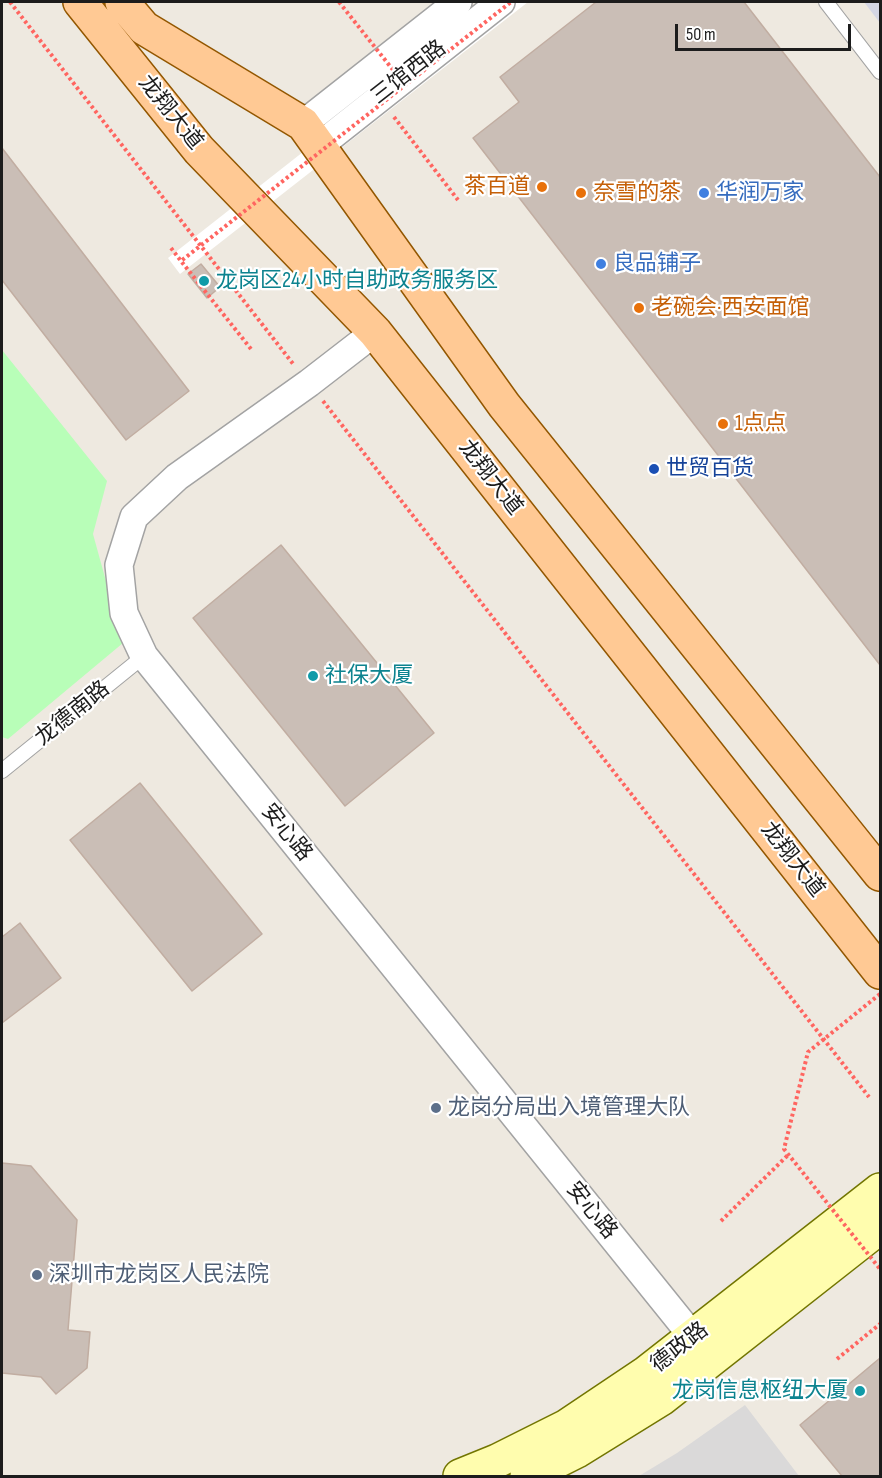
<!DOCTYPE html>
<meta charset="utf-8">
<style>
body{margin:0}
#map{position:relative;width:882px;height:1478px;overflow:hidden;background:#eee9e0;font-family:"Sofia Sans Condensed",sans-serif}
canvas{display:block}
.frame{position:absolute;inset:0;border:3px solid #1c1c1c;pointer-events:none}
.scale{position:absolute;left:675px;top:24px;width:176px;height:27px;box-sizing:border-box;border:3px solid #1c1c1c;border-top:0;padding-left:8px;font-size:18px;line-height:21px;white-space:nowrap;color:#1c1c1c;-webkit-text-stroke:4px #fff;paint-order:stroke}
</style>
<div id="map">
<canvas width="882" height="1478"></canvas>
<div class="frame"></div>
<div class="scale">50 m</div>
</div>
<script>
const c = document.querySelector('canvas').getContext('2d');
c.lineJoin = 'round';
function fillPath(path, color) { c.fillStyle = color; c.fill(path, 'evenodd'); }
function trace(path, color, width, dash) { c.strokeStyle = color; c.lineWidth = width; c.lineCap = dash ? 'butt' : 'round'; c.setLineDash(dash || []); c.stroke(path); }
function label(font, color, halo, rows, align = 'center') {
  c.font = font + ' "Sofia Sans Condensed","Noto Sans SC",sans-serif'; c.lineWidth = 4.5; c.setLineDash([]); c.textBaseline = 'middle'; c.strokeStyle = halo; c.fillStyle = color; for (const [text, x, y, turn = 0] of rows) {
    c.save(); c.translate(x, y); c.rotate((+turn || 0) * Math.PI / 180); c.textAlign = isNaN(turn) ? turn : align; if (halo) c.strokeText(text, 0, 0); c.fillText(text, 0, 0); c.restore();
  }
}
fillPath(new Path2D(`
 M745,1405L799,1476H639L677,1453Z`), '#dad9d9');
fillPath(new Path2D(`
 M2,350L107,481L93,534L123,643L8,739L2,737Z`), '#b8feb8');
fillPath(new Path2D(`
 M864,2H880V23Z`), '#d4d6e4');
fillPath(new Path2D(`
 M494,2H528L180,274L168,258Z`), '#fff');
const building = new Path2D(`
 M596,2H744L880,177V665L473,138L519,102L500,77Z
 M2,148L189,391L126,440L2,280Z
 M201,264L220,287L207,298L188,274Z
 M281,545L434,733L345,806L193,618Z
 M140,783L262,934L192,991L70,840Z
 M20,923L61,978L2,1023V937Z
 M2,1163L31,1166L77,1220L68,1330L90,1332L87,1368L56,1394L41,1377L2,1373Z
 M880,1358V1476H842L800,1425Z`);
fillPath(building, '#cabeb6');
trace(building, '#c1ada1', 1.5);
const lane = new Path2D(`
 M826,2L880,72
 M2,771L144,656`);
const street = new Path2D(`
 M303,124L458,2
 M319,146L501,2
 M375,332L309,383L177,477L134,517L119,565L124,613L144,656L706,1353`);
const secondary = new Path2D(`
 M460,1476L497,1461L567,1426L646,1373L880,1190
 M527,1476L577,1451L661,1399L880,1227`);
const primary = new Path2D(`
 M80,2L199,150L375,332L880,972
 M122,2L144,28L303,124L504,405L880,874`);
trace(lane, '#a3a3a3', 16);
trace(street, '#a3a3a3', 30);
trace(secondary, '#727500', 36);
trace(primary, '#935700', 36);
trace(new Path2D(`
 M10,2L294,365
 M394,117L458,200
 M171,248L181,261
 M323,401L869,1097
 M721,1221L789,1154
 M837,1359L880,1324`), '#ff6560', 4, [3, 3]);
trace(lane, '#fff', 14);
trace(street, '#fff', 27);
trace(secondary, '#fffdae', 33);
trace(primary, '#ffc994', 33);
trace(new Path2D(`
 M339,2L405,85
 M251,349L181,261L511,2
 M880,994L808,1052L784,1149L880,1269`), '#ff6560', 4, [3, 3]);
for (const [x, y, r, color] of [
 [542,187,6,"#e8710a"],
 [581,193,6,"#e8710a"],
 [704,193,6,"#3f7fe0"],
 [601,264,6,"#3f7fe0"],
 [204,281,6,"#0f9aa8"],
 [639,308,6,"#e8710a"],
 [723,424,6,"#e8710a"],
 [654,469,6,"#1a4fb4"],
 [313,676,6,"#0f9aa8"],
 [436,1108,6,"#5c6f8a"],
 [37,1275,6,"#5c6f8a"],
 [860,1391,6,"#0f9aa8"]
]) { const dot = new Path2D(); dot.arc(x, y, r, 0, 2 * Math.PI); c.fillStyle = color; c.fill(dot); trace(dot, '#fff', 2); }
label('22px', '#1c1c1c', '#fff', [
 ["三馆西路",409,73,-38],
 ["龙翔大道",170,113,51],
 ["龙翔大道",490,478,52],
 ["龙德南路",73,714,-39],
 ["安心路",286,833,51],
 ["龙翔大道",792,860,52],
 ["安心路",591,1211,51],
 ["德政路",680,1348,-38]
]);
label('22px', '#c56008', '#fff', [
 ["茶百道",530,187,"right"],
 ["奈雪的茶",593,193],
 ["老碗会·西安面馆",651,308],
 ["1点点",735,424]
], 'left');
label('22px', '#366cbe', '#fff', [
 ["华润万家",716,193],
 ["良品铺子",613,264]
], 'left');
label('22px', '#0d838f', '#fff', [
 ["龙岗区24小时自助政务服务区",216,281],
 ["社保大厦",325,676],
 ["龙岗信息枢纽大厦",848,1391,"right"]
], 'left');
label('22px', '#164399', '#fff', [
 ["世贸百货",666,469]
], 'left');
label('22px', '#4e5e75', '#fff', [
 ["龙岗分局出入境管理大队",448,1108],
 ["深圳市龙岗区人民法院",49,1275]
], 'left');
</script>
